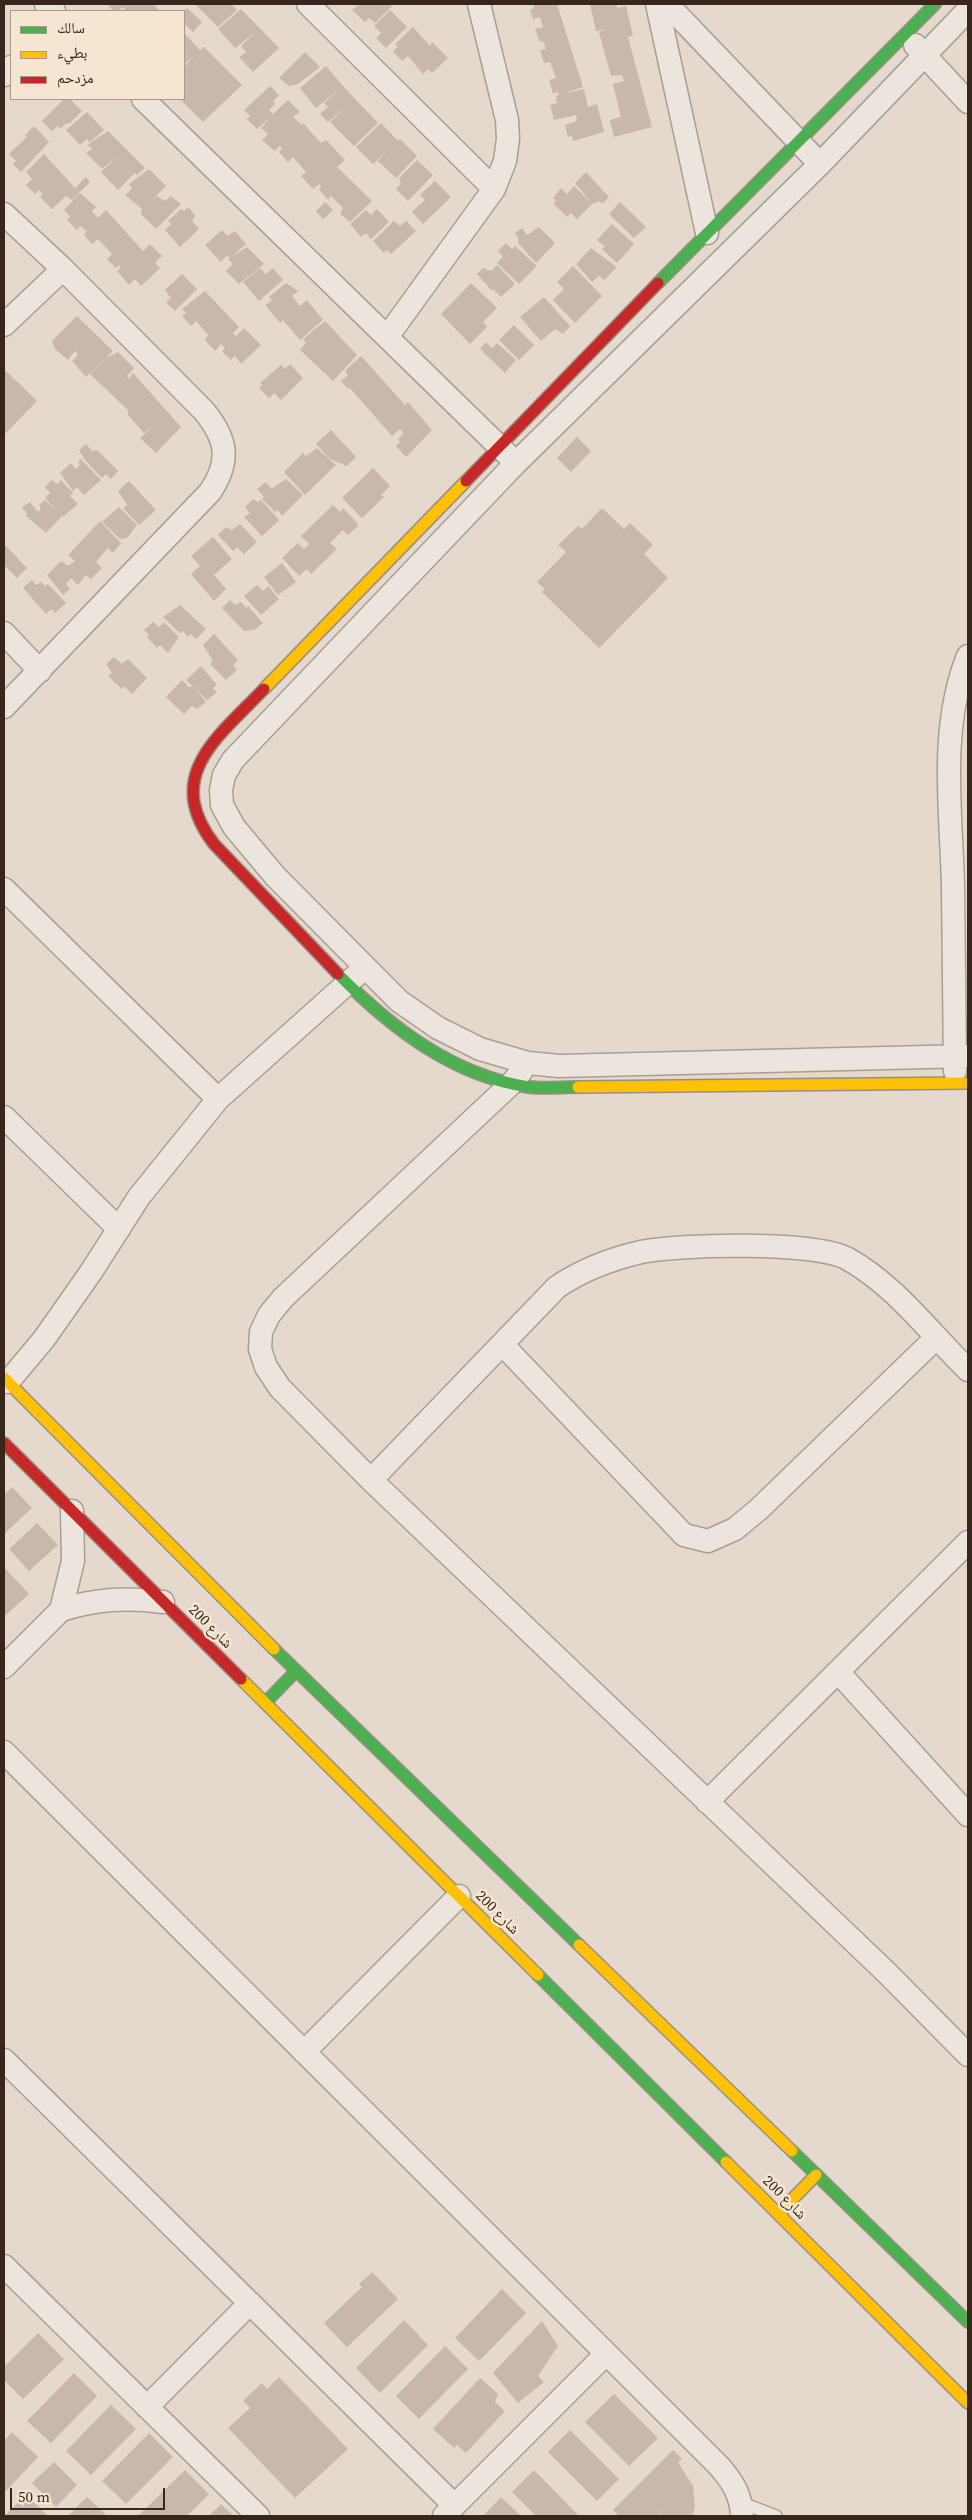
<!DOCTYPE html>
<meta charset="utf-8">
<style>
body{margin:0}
#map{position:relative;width:972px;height:2520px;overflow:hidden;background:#e4d9cc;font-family:"Source Serif 4","Noto Naskh Arabic",serif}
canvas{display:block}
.frame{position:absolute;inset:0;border:5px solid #38261d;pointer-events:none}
.legend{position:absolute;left:10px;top:10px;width:175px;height:90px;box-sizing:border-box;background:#f6e5d1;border:1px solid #aa9989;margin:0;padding:6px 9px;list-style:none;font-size:15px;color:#38261d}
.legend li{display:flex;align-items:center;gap:10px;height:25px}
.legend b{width:25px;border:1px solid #aa9989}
.scale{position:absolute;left:10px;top:2488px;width:155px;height:22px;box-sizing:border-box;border:2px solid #38261d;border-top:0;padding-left:6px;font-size:15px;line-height:18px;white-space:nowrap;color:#38261d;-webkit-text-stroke:4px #f6e5d1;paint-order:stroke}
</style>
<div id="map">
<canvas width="972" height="2520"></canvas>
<div class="frame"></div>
<ul class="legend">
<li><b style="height:6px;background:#4caf50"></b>سالك</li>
<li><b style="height:6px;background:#ffc107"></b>بطيء</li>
<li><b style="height:6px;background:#c62828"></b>مزدحم</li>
</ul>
<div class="scale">50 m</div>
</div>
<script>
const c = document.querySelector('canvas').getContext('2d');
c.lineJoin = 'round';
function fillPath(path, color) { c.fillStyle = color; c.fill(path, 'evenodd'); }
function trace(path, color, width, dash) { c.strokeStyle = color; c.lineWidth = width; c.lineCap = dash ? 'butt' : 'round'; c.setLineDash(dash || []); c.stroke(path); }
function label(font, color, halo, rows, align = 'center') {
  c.font = font + ' "Source Serif 4","Noto Naskh Arabic",serif'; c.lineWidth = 5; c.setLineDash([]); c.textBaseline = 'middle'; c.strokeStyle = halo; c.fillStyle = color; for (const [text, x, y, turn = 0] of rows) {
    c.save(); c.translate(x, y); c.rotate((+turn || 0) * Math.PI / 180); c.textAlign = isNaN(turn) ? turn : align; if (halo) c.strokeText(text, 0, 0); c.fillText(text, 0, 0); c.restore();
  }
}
fillPath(new Path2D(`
 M107,4H153L160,11H126L123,7L118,11H113Z
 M195,4H234L232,5L237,10L218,27Z
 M359,4H390L392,6L375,23L369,18L365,22L352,10Z
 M533,4H557L583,87L562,94L584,89L588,107L597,104L604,132L573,141L572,136L568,137L565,125L577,121L576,115L554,120L550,105L557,103L556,96L559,95L558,92L553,94L549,80L556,78L550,62L544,63L540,50L546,49L543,41L540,42L535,29L543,27L540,17L533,19L530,10L534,8Z
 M590,4H616L617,8L626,6L633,36L628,37L652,127L614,137L610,120L621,117L613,84L624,81L622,75L611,76L599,32L606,29L596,31Z
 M187,8L202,22L193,32L184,23V11Z
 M241,9L279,48L253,72L239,57L246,52L241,46L257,31L235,48L218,29Z
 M390,10L407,27L386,48L376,38L381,33L374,26Z
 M413,27L430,46L432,42L448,58L432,73L428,69L423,74L408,56L402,61L393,51L398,47L395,44Z
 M184,33L200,50L204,47L242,85L203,122L180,99H184V66L195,55L184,64Z
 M305,52L320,67L298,84L289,86L279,78Z
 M326,66L343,86L316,108L300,88Z
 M270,86L279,95L273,101L275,104L269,110L273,114L288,100L300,112L293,117L302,125L303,123L321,143L326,140L345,160L337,167L372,201L350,222L340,214L343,208L331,196L328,200L319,189L321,187L319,184L313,189L301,176L306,172L293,157L288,162L279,152L282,149L280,146L275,151L262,140L268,134L261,128L271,117L257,129L247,119L250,116L244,110Z
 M343,86L378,123L354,146L330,122L346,107L328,122L320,114L328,107L324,103Z
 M64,99H70L82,111L69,124L66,123L60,129L58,126L52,131L42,121Z
 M87,112L104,130L90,142L87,139L80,145L66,130Z
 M381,123L398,141L400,139L417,156L396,178L378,161L388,150L373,164L356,147Z
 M34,126L49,142L21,172L13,164L16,161L9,154L27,137L25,135Z
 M108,131L145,168L137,175L135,173L118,190L101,172L120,154L102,169L86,153L92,149L87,145Z
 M44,154L75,188L86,177L90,182L72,200L66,196L52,209L40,197L43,194L39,190L35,194L26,185L32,179L26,172Z
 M417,160L433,175L408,201L396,189L401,184L399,178Z
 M149,169L166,186L152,200L157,196L165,201L171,196L181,204L156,229L141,214L142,209L125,195L132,189L129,184Z
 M586,172L609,197L602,204L599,201L592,204L575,183Z
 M435,181L451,197L423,224L412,212L425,200L420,195Z
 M574,186L592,204L577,219L571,213L567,217L554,204L556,200L553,198L561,188L567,194Z
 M80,193L96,207L92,211L98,218L106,210L143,251L150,244L162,256L155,262L160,268L141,286L135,279L129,285L117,271L121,267L119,265L116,268L107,259L112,254L98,239L92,244L84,235L87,231L80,226L77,230L67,220L70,216L64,210Z
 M325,202L333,210L323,219L316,211Z
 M620,202L646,227L634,238L609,214Z
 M189,207L195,216L192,221L199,229L180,247L165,230L171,224L168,221L181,209L184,211Z
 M377,209L389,222L371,239L366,233L361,237L350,224L366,210L371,215Z
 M394,221L400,226L406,221L416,231L391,254L387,250L384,253L373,241Z
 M612,224L634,244L617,263L602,249L605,247L597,240Z
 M539,227L555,243L536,263L518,243L519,240L515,233L522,228L527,235Z
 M222,230L227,236L235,231L246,244L230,258L227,255L221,262L205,245Z
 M506,243L512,249L515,246L537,266L519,284L497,263L503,256L498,251Z
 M247,247L264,264L239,284L226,271L233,264L228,259Z
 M591,248L617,267L604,280L599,276L592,282L576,264Z
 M497,265L515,284L501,297L493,289L492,291L477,274L483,268L491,271Z
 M573,266L602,296L575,323L553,300L564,289L557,282Z
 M260,268L266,274L273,268L283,280L259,301L243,282Z
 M182,274L197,289L175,311L166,302L171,298L165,290Z
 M286,283L298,291L292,296L300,306L307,300L323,320L300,340L283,320L280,323L265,305L272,300L269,297Z
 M471,283L497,308L483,322L487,327L470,344L441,314Z
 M205,291L239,327L233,333L236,336L244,328L261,345L241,364L235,356L231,360L222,351L225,348L221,344L215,351L205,340L208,335L196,321L191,326L182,316L186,313L182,309Z
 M544,297L570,326L563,334L555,329L541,341L520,317Z
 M77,316L113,351L86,377L72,361L78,355L75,351L68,360L55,349L52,341Z
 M325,321L357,355L333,381L300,350L306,343L303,339Z
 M514,325L534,345L519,360L499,340Z
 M486,342L492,348L497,343L516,360L505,373L480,349Z
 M118,352L134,368L127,376L129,379L133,373L181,427L156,453L140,438L159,420L144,433L128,415V410L90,374L106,358Z
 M361,356L405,405L408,402L432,430L406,457L396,446L400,442L398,439L403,433L400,429L392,436L350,388L348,389L341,381L348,375L345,371Z
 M290,364L303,378L281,400L274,393L269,398L259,388L262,385L260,383L281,365L285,369Z
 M4,369L37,401L4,435Z
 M331,430L356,457L347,466L330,459L316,444Z
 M577,437L591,451L571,472L557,458Z
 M86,444L92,451L97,450L118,471L111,479L106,474L102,478L85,460L79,450Z
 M317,448L336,465L305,495L284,472L303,453L306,456Z
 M81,459L101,480L84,495L77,487L73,491L60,473L71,463L76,469L80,465L78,462Z
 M373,468L390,486L381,495L384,497L362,518L342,498Z
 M286,479L303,495L282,516L277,509L276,513L262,499L264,497L257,489L266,482L271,489Z
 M52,480L57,484L61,480L73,493L70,496L78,504L63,517L62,516L46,533L25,515L27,514L22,507L30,502L38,512L41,509L39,505L45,500L58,512L45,498L50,493L45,487Z
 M129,481L156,510L139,525L123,508L127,505L118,491Z
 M253,499L258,502L261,500L279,520L262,536L244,517L250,513L245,507Z
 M333,505L340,512L343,508L357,523L358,526L348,535L343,530L330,543L337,549L311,574L307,569L299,576L282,558L298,543L304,549L309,544L301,536Z
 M119,507L137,525L127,538L120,539L102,522Z
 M602,508L624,529L630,523L653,545L644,554L668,578L599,648L542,592L545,589L537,582L566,552L558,545L578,526L582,529Z
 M100,521L121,543L113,553L108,548L96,562L102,568L91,579L86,575L78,585L71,578L66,584L70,589L63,595L47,575L61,561L68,566L75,561L68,555Z
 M240,524L257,542L244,554L237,547L233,551L218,535L226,527L232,530Z
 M213,537L232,559L214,575L226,589L214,601L191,574L200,566L191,556Z
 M4,544L27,568L17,578L4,565Z
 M282,563L296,582L278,595L264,577Z
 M32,580L36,585L41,582L45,586L48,584L66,603L55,613L51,609L46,614L23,588Z
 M257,585L263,591L268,586L279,599L261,615L244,596Z
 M230,600L235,605L241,602L246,608L248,606L263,623L254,630L244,631L222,608Z
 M180,605L206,629L196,639L190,634L188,637L183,631L180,633L163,617Z
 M153,622L159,627L164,622L179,637L168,653L160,645L157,648L147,637L149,635L144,630Z
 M214,634L238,660L233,665L237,670L226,680L210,664L213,661L203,645Z
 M114,657L122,664L128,659L147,678L132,694L124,686L122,689L108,676L112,673L106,664Z
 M201,666L217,685L213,688L217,692L207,700L186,680Z
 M182,680L189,687L193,686L206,702L197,709L192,706L184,714L166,697Z
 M12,1487L32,1508L4,1534V1495Z
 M37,1523L58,1545L29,1571L9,1549Z
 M4,1567L29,1594L6,1615L4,1613Z
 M372,2272L398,2299L347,2347L324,2323L362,2287L359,2284Z
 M502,2289L526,2313L479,2361L455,2338Z
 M404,2320L428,2345L380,2393L356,2368Z
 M542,2321L558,2346L538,2376L544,2382L518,2403L493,2373Z
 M38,2333L64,2359L23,2399L4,2380V2367Z
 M445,2346L468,2369L419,2419L396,2396Z
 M74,2373L97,2396L51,2443L27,2421Z
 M279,2377L348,2449L295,2498L228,2428L250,2408L243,2401L262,2383L267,2389Z
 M480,2378L498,2394L495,2402L505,2411L466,2453L457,2445L454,2448L433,2429Z
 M614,2394L658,2438L629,2466L585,2422Z
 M111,2405L136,2429L91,2475L66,2451Z
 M570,2430L619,2479L597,2501L548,2452Z
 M12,2432L38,2457L4,2493V2441Z
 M149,2433L173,2457L126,2504L102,2481Z
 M673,2450L682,2459L678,2462L693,2486L695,2508L692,2516H663L652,2505L662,2516H619L613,2510Z
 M54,2462L77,2485L56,2507L32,2483Z
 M185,2470L209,2494L187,2516H138Z
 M534,2470L579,2516H536L512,2492Z
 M26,2495L48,2516H4Z
 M87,2497L107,2516H68Z
 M501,2497L521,2516H483Z
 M221,2504L234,2516H209Z`), '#c8b7ad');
const lane = new Path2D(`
 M742,2503L776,2516`);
const street = new Path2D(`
 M46,4L54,11
 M308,4L494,189
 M657,4L707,233
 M667,4L820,164
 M968,10L820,164L516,463L233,760L224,775L221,790L222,805L234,827L275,876L399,1001L438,1028L480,1049L528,1063L559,1066L968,1056
 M915,45L968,102
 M4,75L11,67
 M143,99L512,459
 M4,214L63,269L204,411C227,439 231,461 210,492L4,707
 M4,325L63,269
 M387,337L494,189L505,161L508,139L507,120L479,4
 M4,633L40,671
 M4,889L218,1099
 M955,1071C954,1009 954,947 953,885C951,809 939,728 968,656
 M521,1072L512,1083L283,1298L269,1315L261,1332L260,1349L266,1367L280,1388L371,1480L887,1973L968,2055
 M4,1117L119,1229
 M502,1344L684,1535L708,1541L735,1529L759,1509L936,1338
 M8,1382L44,1339L91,1272L139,1197L218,1099L360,972
 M371,1480L557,1287C582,1270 611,1259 641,1252C679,1244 816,1241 848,1259C896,1286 930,1333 968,1370
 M61,1610C96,1599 127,1597 163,1602
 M4,1667L61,1610L73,1561L72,1511
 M839,1673L968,1815
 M4,1752L719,2466C733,2482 741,2495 742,2516
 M707,1802L968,1542
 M304,2052L459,1896
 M4,2060L454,2505
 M4,2266L258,2516
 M147,2407L250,2303
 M444,2516L606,2354`);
const fast = new Path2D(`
 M658,283L935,4
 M338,974C390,1027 453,1076 529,1087C544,1089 562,1087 578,1087
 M274,1649L579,1945
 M265,1703L296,1671
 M538,1975L726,2162
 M792,2151L968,2322`);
const slow = new Path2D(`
 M264,689L466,481
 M578,1087L968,1083
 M4,1378L274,1649
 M241,1679L538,1975
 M579,1945L792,2151
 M726,2162L968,2403
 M778,2214L816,2175`);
const jam = new Path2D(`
 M466,481L658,283
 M264,689C218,737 162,776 214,844L338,974
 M4,1443L241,1679`);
trace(lane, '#a99e95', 14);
trace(street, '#a99e95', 25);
trace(fast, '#998e85', 14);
trace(slow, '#998e85', 14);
trace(jam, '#998e85', 14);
trace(lane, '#ece5de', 11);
trace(street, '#ece5de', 22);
trace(fast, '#4caf50', 11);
trace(slow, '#ffc107', 11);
trace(jam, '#c62828', 11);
label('15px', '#38261d', '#f6e5d1', [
 ["شارع 200",210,1627,45],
 ["شارع 200",497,1913,45],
 ["شارع 200",784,2198,45]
]);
</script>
